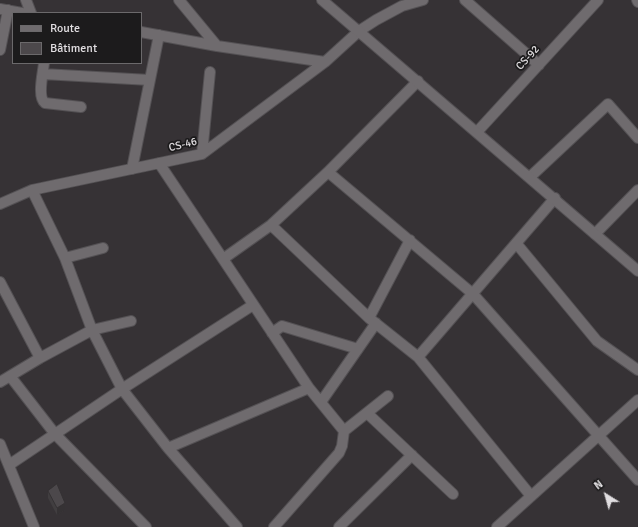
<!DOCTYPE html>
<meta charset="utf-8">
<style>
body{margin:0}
#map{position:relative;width:638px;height:527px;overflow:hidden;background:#363235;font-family:Signika,sans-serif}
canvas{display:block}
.legend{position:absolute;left:12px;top:12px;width:130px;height:52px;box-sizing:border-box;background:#1c1b1c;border:1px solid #6b696b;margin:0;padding:5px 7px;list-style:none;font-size:12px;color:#e1dee1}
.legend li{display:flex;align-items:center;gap:8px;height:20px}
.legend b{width:20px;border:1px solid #6b696b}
.north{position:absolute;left:586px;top:475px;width:40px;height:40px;-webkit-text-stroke:3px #1c1b1c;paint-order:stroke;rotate:323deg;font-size:11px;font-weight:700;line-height:16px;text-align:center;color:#e1dee1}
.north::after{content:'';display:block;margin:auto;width:14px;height:18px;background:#e1dee1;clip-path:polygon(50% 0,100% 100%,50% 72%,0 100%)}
</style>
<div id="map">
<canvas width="638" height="527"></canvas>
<ul class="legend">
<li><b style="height:5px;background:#6f6b6e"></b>Route</li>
<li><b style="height:11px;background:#4c484b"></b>Bâtiment</li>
</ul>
<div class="north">N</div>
</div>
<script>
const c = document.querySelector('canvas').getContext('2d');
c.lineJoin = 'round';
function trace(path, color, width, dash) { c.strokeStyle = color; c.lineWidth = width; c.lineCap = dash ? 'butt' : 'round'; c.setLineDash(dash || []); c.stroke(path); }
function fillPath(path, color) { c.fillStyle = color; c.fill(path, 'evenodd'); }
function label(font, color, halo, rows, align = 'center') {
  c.font = font + ' Signika,sans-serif'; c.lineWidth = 3.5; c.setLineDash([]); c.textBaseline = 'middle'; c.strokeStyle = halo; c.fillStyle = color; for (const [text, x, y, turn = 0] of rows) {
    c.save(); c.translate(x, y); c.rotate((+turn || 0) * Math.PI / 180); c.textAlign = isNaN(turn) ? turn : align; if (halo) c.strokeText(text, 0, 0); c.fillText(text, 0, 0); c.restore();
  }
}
const street = new Path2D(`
 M26,0L31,13
 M179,0L217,46
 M465,0L539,65
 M637,0L638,2
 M0,9L22,13
 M141,32L217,46L325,62
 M0,50L8,10
 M44,63C43,73 37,97 45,103L81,107
 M43,74L150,80
 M477,132L598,0
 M202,154L210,72
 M159,163L309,388
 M132,169L159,35
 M328,172L473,294L638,480
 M530,177L608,104L638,138
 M32,190L65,258L92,330L122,389L168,448L309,388L344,431L342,446L339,453L274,527
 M0,204L32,190L202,154L325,62L359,31L376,20L402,6L423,0
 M271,225L369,318L418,357L531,496
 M595,234L638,190
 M516,243L597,341L638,370
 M65,258L103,248
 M223,259L271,225L328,172L418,81
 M0,282L40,358
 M369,318L410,240
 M272,333L282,326L358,349
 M418,357L555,198
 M10,376L55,434L146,527
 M0,382L40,358L92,330L131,321
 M321,402L376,323
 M367,413L453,494
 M344,431L388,396
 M0,444L34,527
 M168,448L237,527
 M9,465L122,389L253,305
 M339,527L412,455
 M497,527L638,400`);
const secondary = new Path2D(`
 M322,0L638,271`);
trace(street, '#545154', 12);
trace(secondary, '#545154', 12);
trace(street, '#6f6b6e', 10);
trace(secondary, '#6f6b6e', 10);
fillPath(new Path2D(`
 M48,491L65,510L57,515L48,498Z`), '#413e40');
fillPath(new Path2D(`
 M65,503V510L57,515V508Z`), '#353234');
const building = new Path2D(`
 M57,484L65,503L57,508L48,491Z`);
fillPath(building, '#4c484b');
trace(building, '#353234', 1);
label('11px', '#e1dee1', '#1c1b1c', [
 ["CS-92",528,58,-48],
 ["CS-46",183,145,-14]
]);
</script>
